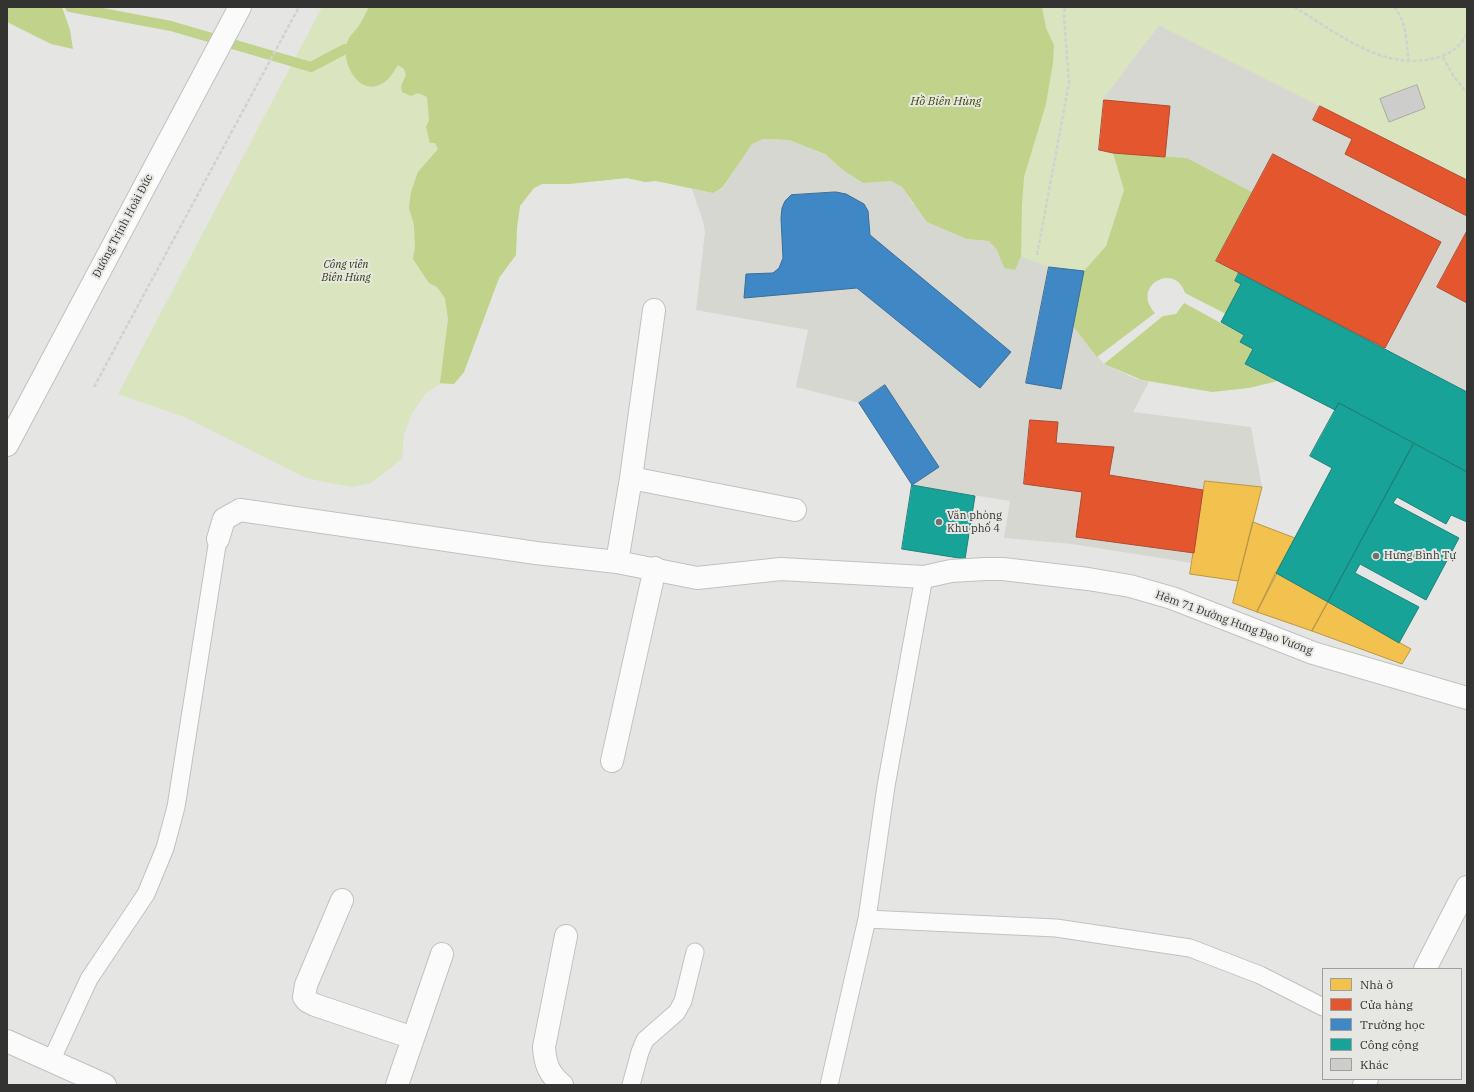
<!DOCTYPE html>
<meta charset="utf-8">
<style>
body{margin:0}
#map{position:relative;width:1474px;height:1092px;overflow:hidden;background:#e5e6e3;font-family:"IBM Plex Serif",serif}
canvas{display:block}
.frame{position:absolute;inset:0;border:8px solid #333332;pointer-events:none}
.legend{position:absolute;left:1322px;top:968px;width:140px;height:112px;box-sizing:border-box;background:#e6e7e2;border:1px solid #9e9f9c;margin:0;padding:5px 7px;list-style:none;font-size:12px;color:#333332}
.legend li{display:flex;align-items:center;gap:8px;height:20px}
.legend b{width:20px;border:1px solid #9e9f9c}
</style>
<div id="map">
<canvas width="1474" height="1092"></canvas>
<div class="frame"></div>
<ul class="legend">
<li><b style="height:11px;background:#f2c14e"></b>Nhà ở</li>
<li><b style="height:11px;background:#e4572e"></b>Cửa hàng</li>
<li><b style="height:11px;background:#3f88c5"></b>Trường học</li>
<li><b style="height:11px;background:#17a398"></b>Công cộng</li>
<li><b style="height:11px;background:#cdcecb"></b>Khác</li>
</ul>
</div>
<script>
const c = document.querySelector('canvas').getContext('2d');
c.lineJoin = 'round';
function fillPath(path, color) { c.fillStyle = color; c.fill(path, 'evenodd'); }
function trace(path, color, width, dash) { c.strokeStyle = color; c.lineWidth = width; c.lineCap = dash ? 'butt' : 'round'; c.setLineDash(dash || []); c.stroke(path); }
function label(font, color, halo, rows, align = 'center') {
  c.font = font + ' "IBM Plex Serif",serif'; c.lineWidth = 4; c.setLineDash([]); c.textBaseline = 'middle'; c.strokeStyle = halo; c.fillStyle = color; for (const [text, x, y, turn = 0] of rows) {
    c.save(); c.translate(x, y); c.rotate((+turn || 0) * Math.PI / 180); c.textAlign = isNaN(turn) ? turn : align; if (halo) c.strokeText(text, 0, 0); c.fillText(text, 0, 0); c.restore();
  }
}
fillPath(new Path2D(`
 M1159,25L1467,180V472L1339,404L1335,410L1245,364L1253,349L1240,342L1244,335L1221,322L1241,284L1235,281L1216,261L1252,192L1187,158L1113,153L1099,150L1105,96Z
 M763,139L789,140L825,154L843,170L879,181H891L902,187L913,204L967,239L989,241L997,250L1004,268L1021,256L1049,267L1084,271L1073,326L1104,364L1134,378L1149,382L1133,412L1251,427L1262,487L1205,481L1192,563L1072,544L1004,538L1010,501L912,485L859,403L796,387L808,330L696,310L705,232L703,221L692,189L713,193L722,189L751,144Z`), '#d5d7d0');
fillPath(new Path2D(`
 M322,7H1467V180L1159,25L1105,96L1099,150L1113,153L1124,190L1106,246L1084,271L1049,267L1021,256L1015,270L1004,268L997,250L989,241L967,239L927,222L902,187L891,181L863,183L843,170L825,154L789,140L763,139L751,145L722,188L713,193L656,181L645,182L627,178L569,184H542L534,188L520,206L517,228L516,255L499,278L464,372L454,384H440L426,393L413,412L404,434L402,459L371,483L353,487L329,483L306,478L187,418L118,394Z`), '#dae4be');
fillPath(new Path2D(`
 M7,7H62L70,30L73,49L51,44L7,22Z
 M369,7H1042L1046,28L1054,45L1053,63L1046,104L1024,177L1022,205L1021,256L1015,270L1004,268L997,250L989,241L967,239L927,222L902,187L891,181L863,183L843,170L825,154L789,140L763,139L752,144L722,188L713,193L656,181L645,182L627,178L569,184H542L534,188L520,206L517,228L516,255L499,278L464,372L454,384L440,383L448,319L445,298L437,287L429,283L413,259L415,247L414,225L409,208L411,192L418,172L438,149L435,143H430L426,127L429,120L427,97L418,93L411,96L402,92L401,86L406,75L404,69L398,65C393,73 388,82 379,85C358,94 343,64 346,47C347,37 355,32 360,24C363,19 366,13 369,7Z
 M1113,153L1187,158L1252,192L1216,261L1239,273L1235,281L1241,284L1226,314L1185,293C1175,261 1130,286 1155,313L1097,357L1073,326L1084,271L1106,246L1124,190Z
 M1184,303L1243,335L1240,342L1253,349L1245,365L1278,381L1249,388L1212,392L1142,380L1104,364L1163,316L1176,314Z`), '#c1d28a');
const homes = new Path2D(`
 M1205,481L1262,487L1238,581L1190,574Z
 M1253,522L1295,538L1257,612L1233,603Z
 M1276,573L1328,602L1312,631L1257,612Z
 M1328,602L1411,649L1402,664L1312,631Z`);
fillPath(homes, '#f2c14e');
trace(homes, '#b99646', 1);
const shops = new Path2D(`
 M1104,100L1170,106L1165,157L1113,153L1099,150Z
 M1320,106L1467,180V216L1345,154L1352,139L1313,120Z
 M1273,154L1441,242L1385,348L1216,261Z
 M1467,231V303L1437,287Z
 M1030,420L1058,422L1056,443L1114,447L1109,475L1203,490L1194,553L1076,537L1082,492L1024,484Z`);
fillPath(shops, '#e4572e');
trace(shops, '#af4c2f', 1);
const schools = new Path2D(`
 M836,192L846,194L864,204L868,211L870,235L1011,352L980,388L857,288L744,298L746,274L773,273L779,268L783,258L781,218L782,208L785,201L791,195Z
 M1049,267L1084,271L1061,389L1026,383Z
 M885,385L939,467L912,485L859,403Z`);
fillPath(schools, '#3f88c5');
trace(schools, '#3b6e99', 1);
const public = new Path2D(`
 M1239,273L1467,392V472L1339,403L1335,410L1245,364L1253,349L1240,342L1244,335L1221,322L1241,284L1235,281Z
 M1339,403L1414,443L1328,602L1276,573L1332,468L1310,456Z
 M1414,443L1467,472V522L1451,515L1446,524L1397,497L1393,503L1459,538L1426,600L1360,564L1355,573L1419,607L1399,643L1328,602Z
 M912,485L975,496L965,559L902,549Z`);
fillPath(public, '#17a398');
trace(public, '#1f8179', 1);
trace(new Path2D(`
 M70,7L171,26L311,67L345,49`), '#c1d28a', 10);
const building = new Path2D(`
 M1417,85L1425,108L1389,122L1380,99Z`);
fillPath(building, '#cdcecb');
trace(building, '#a8aaa7', 1);
const service = new Path2D(`
 M867,919L1056,928L1190,948L1260,975L1323,1007
 M51,1061L89,979L146,894L165,848L176,807L218,539
 M631,1085L640,1052L645,1040L677,1012L683,1001L695,952
 M829,1085L867,919L886,786L924,577`);
const minor = new Path2D(`
 M631,478L795,510
 M218,539L224,519L240,510L536,553L617,562L697,578L781,569L924,577L951,571L985,569H1003L1088,579L1130,586L1172,598L1313,653L1467,698
 M617,562L631,478L654,310
 M612,761L655,568
 M342,900L306,985L304,997L307,1001L315,1005L413,1038
 M397,1085L442,954
 M562,1085C549,1074 545,1064 544,1047L566,936`);
const tertiary = new Path2D(`
 M7,445L240,7`);
const secondary = new Path2D(`
 M1425,969L1467,887
 M7,1041L105,1085
 M1364,1085L1367,1079`);
trace(service, '#c1c2bf', 19);
trace(minor, '#c1c2bf', 24);
trace(tertiary, '#c1c2bf', 24);
trace(secondary, '#c1c2bf', 24);
trace(new Path2D(`
 M1294,7C1335,31 1380,70 1431,59C1447,56 1459,49 1467,34
 M1394,7C1407,21 1406,43 1409,61
 M1443,57L1454,77L1467,93
 M1037,255L1069,83L1064,17L1065,7
 M94,387L299,7`), '#d1d2d0', 2.5, [4, 2]);
trace(service, '#fbfbfb', 17);
trace(minor, '#fbfbfb', 22);
trace(tertiary, '#fbfbfb', 22);
trace(secondary, '#fbfbfb', 22);
for (const [x, y, r, color] of [
 [939,522,4,"#717270"],
 [1376,556,4,"#717270"]
]) { const dot = new Path2D(); dot.arc(x, y, r, 0, 2 * Math.PI); c.fillStyle = color; c.fill(dot); trace(dot, '#e6e7e2', 1.5); }
label('11px', '#333332', '#e6e7e2', [
 ["Đường Trịnh Hoài Đức",123,226,-62],
 ["Hẻm 71 Đường Hưng Đạo Vương",1234,623,20]
]);
label('italic 11px', '#313a10', '#e6e7e2', [
 ["Công viên",346,265],
 ["Biên Hùng",346,278]
]);
label('11px', '#333332', '#e6e7e2', [
 ["Văn phòng",947,516],
 ["Khu phố 4",947,529],
 ["Hưng Bình Tự",1384,556]
], 'left');
label('italic 12px', '#404d00', '#e6e7e2', [
 ["Hồ Biên Hùng",946,102]
]);
</script>
